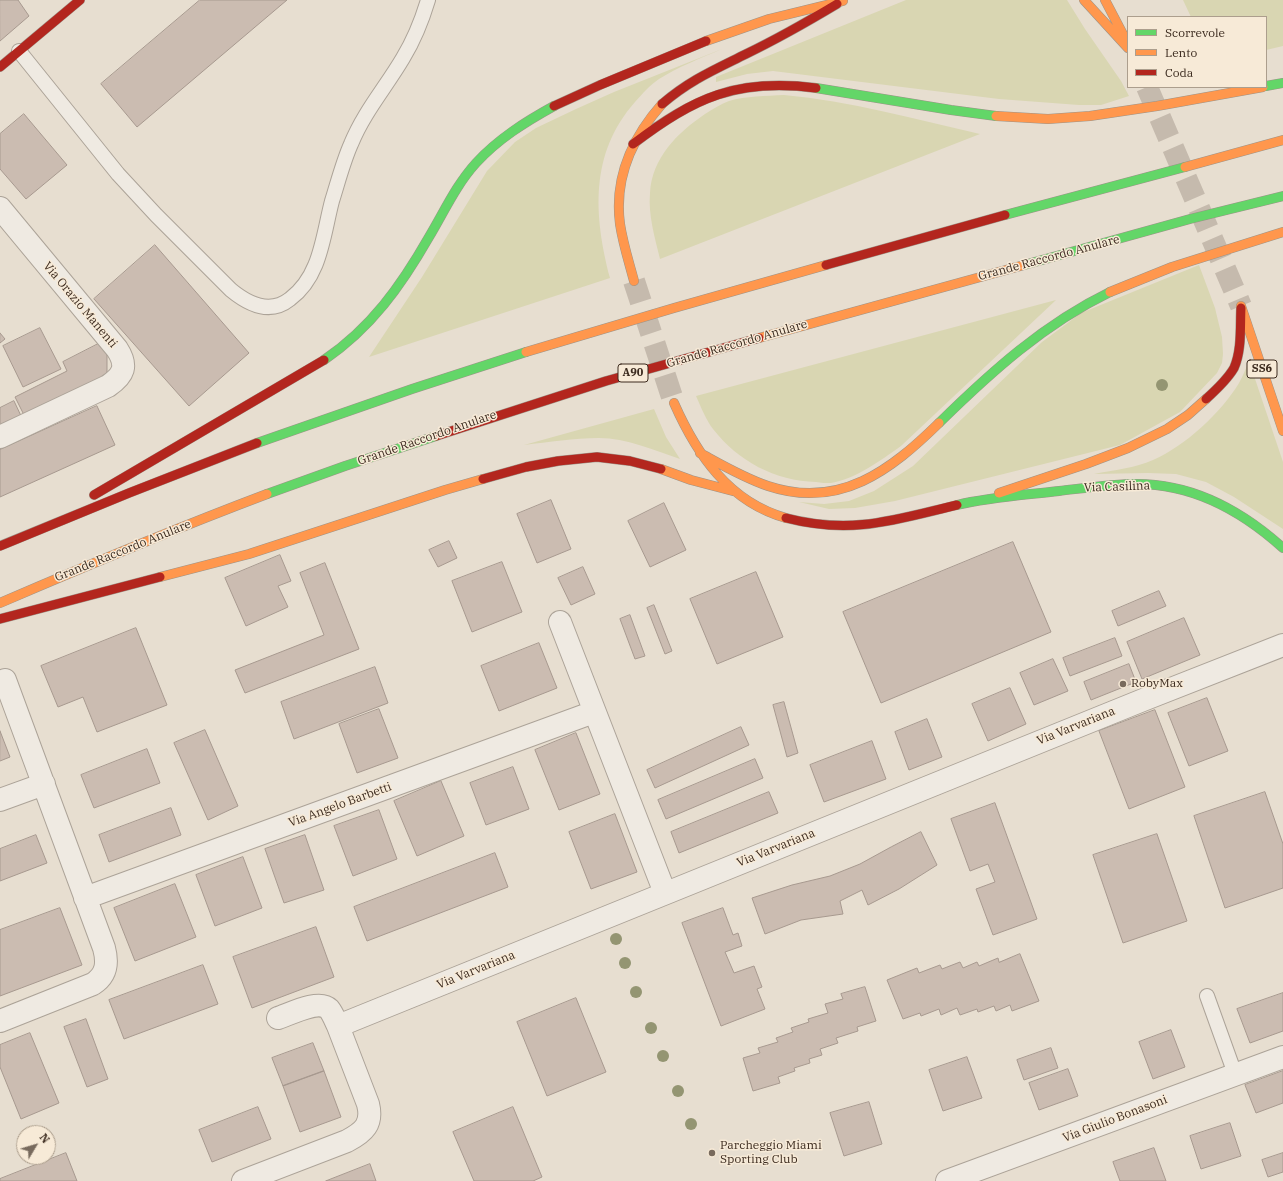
<!DOCTYPE html>
<style>
body{margin:0}
#map{position:relative;width:1283px;height:1181px;overflow:hidden;background:#e7ded0;font-family:"IBM Plex Serif",serif}
canvas{display:block}
.legend{position:absolute;left:1127px;top:16px;width:140px;height:72px;box-sizing:border-box;background:#f7ead7;border:1px solid #ac9e8d;margin:0;padding:5px 7px;list-style:none;font-size:12px;color:#3c2b1f}
.legend li{display:flex;align-items:center;gap:8px;height:20px}
.legend b{width:20px;border:1px solid #ac9e8d}
.north{position:absolute;left:16px;top:1125px;width:40px;height:40px;box-sizing:border-box;background:#f7ead7;border:1px solid #ac9e8d;border-radius:50%;rotate:52deg;font-size:11px;font-weight:700;line-height:16px;text-align:center;color:#3c2b1f}
.north::after{content:'';display:block;margin:auto;width:14px;height:18px;background:#786a5d;clip-path:polygon(50% 0,100% 100%,50% 72%,0 100%)}
</style>
<div id="map">
<canvas width="1283" height="1181"></canvas>
<ul class="legend">
<li><b style="height:5px;background:#63d668"></b>Scorrevole</li>
<li><b style="height:5px;background:#ff974d"></b>Lento</li>
<li><b style="height:5px;background:#b3261e"></b>Coda</li>
</ul>
<div class="north">N</div>
</div>
<script>
const c = document.querySelector('canvas').getContext('2d');
c.lineJoin = 'round';
function fillPath(path, color) { c.fillStyle = color; c.fill(path, 'evenodd'); }
function trace(path, color, width, dash) { c.strokeStyle = color; c.lineWidth = width; c.lineCap = dash ? 'butt' : 'round'; c.setLineDash(dash || []); c.stroke(path); }
function label(font, color, halo, rows, align = 'center') {
  c.font = font + ' "IBM Plex Serif",serif'; c.lineWidth = 3; c.setLineDash([]); c.textBaseline = 'middle'; c.strokeStyle = halo; c.fillStyle = color; for (const [text, x, y, turn = 0] of rows) {
    c.save(); c.translate(x, y); c.rotate((+turn || 0) * Math.PI / 180); c.textAlign = isNaN(turn) ? turn : align; if (halo) c.strokeText(text, 0, 0); c.fillText(text, 0, 0); c.restore();
  }
}
fillPath(new Path2D(`
 M906,0H1067L1085,29L1121,81L1129,96L1101,105H1079L999,99L773,71L747,74L716,82V77Z
 M1183,0H1283V46L1266,50V17H1191Z
 M722,49C701,58 678,67 659,79C650,85 642,94 635,102C589,154 594,216 610,278L369,357L422,277L487,171L515,142L536,128L576,109L614,92Z
 M784,95C850,101 915,119 980,134L660,259C655,238 648,215 650,193C652,158 677,133 705,114C713,109 721,104 729,101C746,96 766,96 784,95Z
 M1199,265L1215,308L1222,337L1223,354L1222,363L1217,373L1180,412L1120,445L895,501L855,508L829,509L799,502L824,504L849,501L874,491L913,466L1042,342L1081,313Z
 M1056,300L901,446C881,460 856,479 831,483C826,483 821,483 816,482C775,481 738,461 713,429C706,420 701,407 696,396Z
 M1249,361L1283,462V529L1234,497L1206,482L1176,474L1148,473L1094,474C1114,470 1135,468 1153,460C1185,446 1221,413 1239,383C1243,376 1246,368 1249,361Z
 M654,409L666,437L680,459C654,450 626,438 599,438C574,438 549,442 524,445Z`), '#d9d6b2');
const building = new Path2D(`
 M0,0H18L29,16L0,41Z
 M200,0H287L137,127L101,84Z
 M24,114L67,165L26,199L0,169V134Z
 M155,245L249,353L189,406L94,299Z
 M40,328L61,369L23,387L3,346Z
 M0,333L5,339L0,343Z
 M100,343L107,349V379L26,419L15,397L67,371L63,362Z
 M14,401L22,418L0,429V408Z
 M97,406L115,445L0,497V450Z
 M551,500L571,549L537,563L517,514Z
 M664,503L686,550L650,567L628,521Z
 M449,541L457,558L438,567L429,550Z
 M1013,542L1051,632L881,703L843,612Z
 M280,555L291,581L278,586L288,607L246,626L225,578Z
 M502,562L522,612L472,632L452,581Z
 M325,563L359,649L245,693L235,670L324,635L300,573Z
 M583,567L595,594L571,605L558,578Z
 M756,572L783,637L717,664L690,599Z
 M1159,591L1166,606L1118,626L1112,611Z
 M654,605L672,651L665,654L647,608Z
 M630,615L645,656L635,659L620,619Z
 M1184,618L1200,655L1142,679L1127,642Z
 M136,628L167,705L97,732L83,697L58,707L41,666Z
 M1115,638L1122,656L1070,676L1063,658Z
 M539,643L557,688L499,711L481,666Z
 M1053,659L1068,691L1034,705L1020,673Z
 M1129,664L1136,682L1091,700L1084,682Z
 M375,667L388,703L294,739L281,702Z
 M1010,688L1026,724L988,741L972,704Z
 M1207,698L1228,751L1189,766L1168,713Z
 M784,702L798,753L787,757L773,705Z
 M379,709L398,758L357,773L339,724Z
 M1155,710L1185,787L1129,809L1099,731Z
 M927,719L942,757L909,770L895,732Z
 M741,727L749,745L655,788L647,770Z
 M205,730L238,806L208,820L174,743Z
 M0,731L10,757L0,761Z
 M576,733L600,794L559,810L535,750Z
 M872,741L886,779L824,802L810,765Z
 M147,749L160,783L94,808L81,775Z
 M755,759L763,778L666,819L658,800Z
 M513,767L529,809L486,825L470,783Z
 M441,781L464,836L417,856L394,801Z
 M769,792L778,813L679,853L671,832Z
 M1265,792L1283,844V888L1225,908L1194,816Z
 M995,803L1037,919L993,935L976,889L995,882L988,864L970,871L951,819Z
 M171,808L181,835L109,862L99,835Z
 M379,810L397,859L353,876L334,826Z
 M615,814L637,872L591,889L569,832Z
 M921,832L937,865L899,889L868,905L862,890L840,901L843,914L801,920L765,934L752,898L792,885L830,876L860,864L891,847Z
 M1157,834L1187,921L1123,943L1093,855Z
 M36,835L47,863L0,881V849Z
 M305,835L324,890L284,903L265,849Z
 M495,853L508,887L367,941L354,907Z
 M243,857L262,908L215,926L196,875Z
 M175,884L196,937L135,961L114,908Z
 M60,908L82,965L0,996V930Z
 M723,908L733,935L738,933L742,946L725,952L734,973L754,966L762,987L757,989L765,1009L721,1026L682,923Z
 M316,927L334,977L252,1008L233,957Z
 M1020,954L1039,1001L1012,1011L1010,1005L996,1011L994,1006L978,1012L977,1009L960,1015L957,1008L941,1015L939,1009L921,1016L920,1013L903,1019L887,980L917,968L919,973L940,965L942,969L960,962L963,968L977,962L979,966L998,958L999,962Z
 M203,965L218,1004L124,1039L109,1000Z
 M865,987L876,1021L857,1027L858,1031L836,1038L838,1043L820,1049L822,1055L809,1059L810,1063L794,1068L795,1071L778,1077L780,1083L753,1091L743,1058L760,1053L758,1048L778,1042L776,1038L793,1032L791,1028L809,1022L808,1019L828,1013L825,1004L843,999L841,994Z
 M1283,993V1031L1250,1043L1237,1009Z
 M576,998L606,1072L547,1096L517,1022Z
 M86,1019L108,1079L87,1087L64,1027Z
 M1171,1030L1185,1067L1153,1079L1139,1042Z
 M30,1033L59,1103L21,1119L0,1067V1045Z
 M313,1043L324,1071L283,1086L272,1058Z
 M1051,1048L1058,1068L1024,1080L1017,1060Z
 M967,1057L982,1098L943,1111L929,1070Z
 M1068,1069L1078,1096L1039,1110L1029,1083Z
 M324,1071L341,1117L300,1132L283,1086Z
 M1283,1071V1103L1256,1113L1245,1085Z
 M869,1102L882,1144L844,1156L830,1113Z
 M258,1107L271,1139L212,1162L199,1130Z
 M513,1107L542,1177L533,1181H474L453,1132Z
 M1230,1123L1241,1156L1201,1169L1190,1136Z
 M1154,1148L1166,1181H1120L1113,1162Z
 M66,1153L77,1181H0V1179Z
 M1283,1153V1172L1268,1177L1262,1160Z
 M370,1164L376,1181H326Z`);
fillPath(building, '#cbbcb1');
trace(building, '#a7998f', 1);
trace(new Path2D(`
 M1147,87L1241,306
 M634,281L674,403`), '#c5baad', 22, [22, 11]);
const lane = new Path2D(`
 M19,51L118,174L156,215L231,290C248,304 270,315 290,299C321,276 323,235 332,201C338,182 343,162 351,144C364,112 386,87 403,58C414,40 422,20 428,0
 M1207,996L1235,1074`);
const street = new Path2D(`
 M0,208L117,349C128,366 124,375 108,386L0,437
 M560,622L665,893
 M0,800L44,784
 M85,898L594,712
 M278,1018C290,1014 319,999 329,1009C333,1014 335,1020 338,1026L1143,700L1283,645
 M0,1021L93,984C107,975 108,963 104,948L5,680
 M243,1181L347,1141C364,1132 373,1124 368,1104L338,1026
 M947,1181L1283,1057`);
const fast = new Path2D(`
 M1266,86L1283,83
 M816,88L951,110L996,116
 M1005,215L1185,167
 M1024,265L1190,219L1283,196
 M324,360C371,328 401,286 429,237C444,212 456,185 476,163C498,139 525,122 554,106
 M939,423C991,372 1044,324 1110,292
 M257,443L412,389L526,352
 M267,494L345,466L436,436
 M957,505C990,497 1025,495 1059,491C1085,488 1111,484 1137,484C1194,484 1242,511 1283,548`);
const slow = new Path2D(`
 M1084,0L1128,48
 M1105,0L1127,42
 M706,41L769,19L843,1
 M996,116L1048,119L1090,116L1157,106L1263,87
 M1185,167L1283,140
 M634,281C629,262 623,244 620,224C614,178 632,138 662,104
 M1110,292L1172,267L1283,232
 M1241,306L1283,431
 M759,338L1024,265
 M526,352L674,308L826,265
 M674,403C697,455 729,502 786,518
 M700,453C722,465 744,478 768,486C840,510 891,470 939,423
 M661,469L691,480L733,491
 M999,493L1086,464L1128,448L1167,429L1188,415L1206,399
 M160,577L249,554L445,490L483,479
 M0,603C88,565 177,528 267,494`);
const jam = new Path2D(`
 M0,67L80,0
 M662,104C690,80 714,70 746,54C777,39 807,22 837,4
 M554,106L600,85L706,41
 M633,144C695,97 737,78 816,88
 M826,265L1005,215
 M1206,399C1216,390 1227,380 1234,368C1242,350 1240,327 1241,308
 M436,436L606,381L759,338
 M483,479L526,467L558,461L597,457L630,461L661,469
 M94,495L324,360
 M786,518C852,535 894,520 957,505
 M0,546L129,493L257,443
 M0,619L160,577`);
trace(lane, '#aca398', 16);
trace(street, '#aca398', 24);
trace(fast, '#9c9388', 10);
trace(slow, '#9c9388', 10);
trace(jam, '#9c9388', 10);
trace(lane, '#efeae2', 14);
trace(street, '#efeae2', 22);
trace(fast, '#63d668', 9);
trace(slow, '#ff974d', 9);
trace(jam, '#b3261e', 9);
c.fillStyle = '#949572';
for (const [x, y] of [
 [1162,385],
 [616,939],
 [625,963],
 [636,992],
 [651,1028],
 [663,1056],
 [678,1091],
 [691,1124]
]) { c.beginPath(); c.arc(x, y, 6, 0, 2 * Math.PI); c.fill(); }
for (const [x, y, r, color] of [
 [1123,684,4,"#786a5d"],
 [712,1153,4,"#786a5d"]
]) { const dot = new Path2D(); dot.arc(x, y, r, 0, 2 * Math.PI); c.fillStyle = color; c.fill(dot); trace(dot, '#f7ead7', 1.5); }
for (const [x, y, w] of [
 [1262,369,30],
 [633,373,30]
]) { const box = new Path2D(); box.roundRect(x - w / 2, y - 9, w, 18, 3); c.fillStyle = '#f7ead7'; c.fill(box); trace(box, '#3c2b1f', 1); }
label('bold 11px', '#3c2b1f', null, [
 ["SS6",1262,369],
 ["A90",633,373]
]);
label('12px', '#3c2b1f', '#f7ead7', [
 ["Grande Raccordo Anulare",1049,258,-15],
 ["Via Orazio Manenti",80,305,50],
 ["Grande Raccordo Anulare",737,344,-16],
 ["Grande Raccordo Anulare",427,438,-19],
 ["Via Casilina",1117,487,-2],
 ["Grande Raccordo Anulare",123,551,-22],
 ["Via Varvariana",1076,726,-22],
 ["Via Angelo Barbetti",340,805,-20],
 ["Via Varvariana",776,848,-22],
 ["Via Varvariana",476,970,-22],
 ["Via Giulio Bonasoni",1115,1119,-21]
]);
label('12px', '#3c2b1f', '#f7ead7', [
 ["RobyMax",1131,684],
 ["Parcheggio Miami",720,1146],
 ["Sporting Club",720,1160]
], 'left');
</script>
